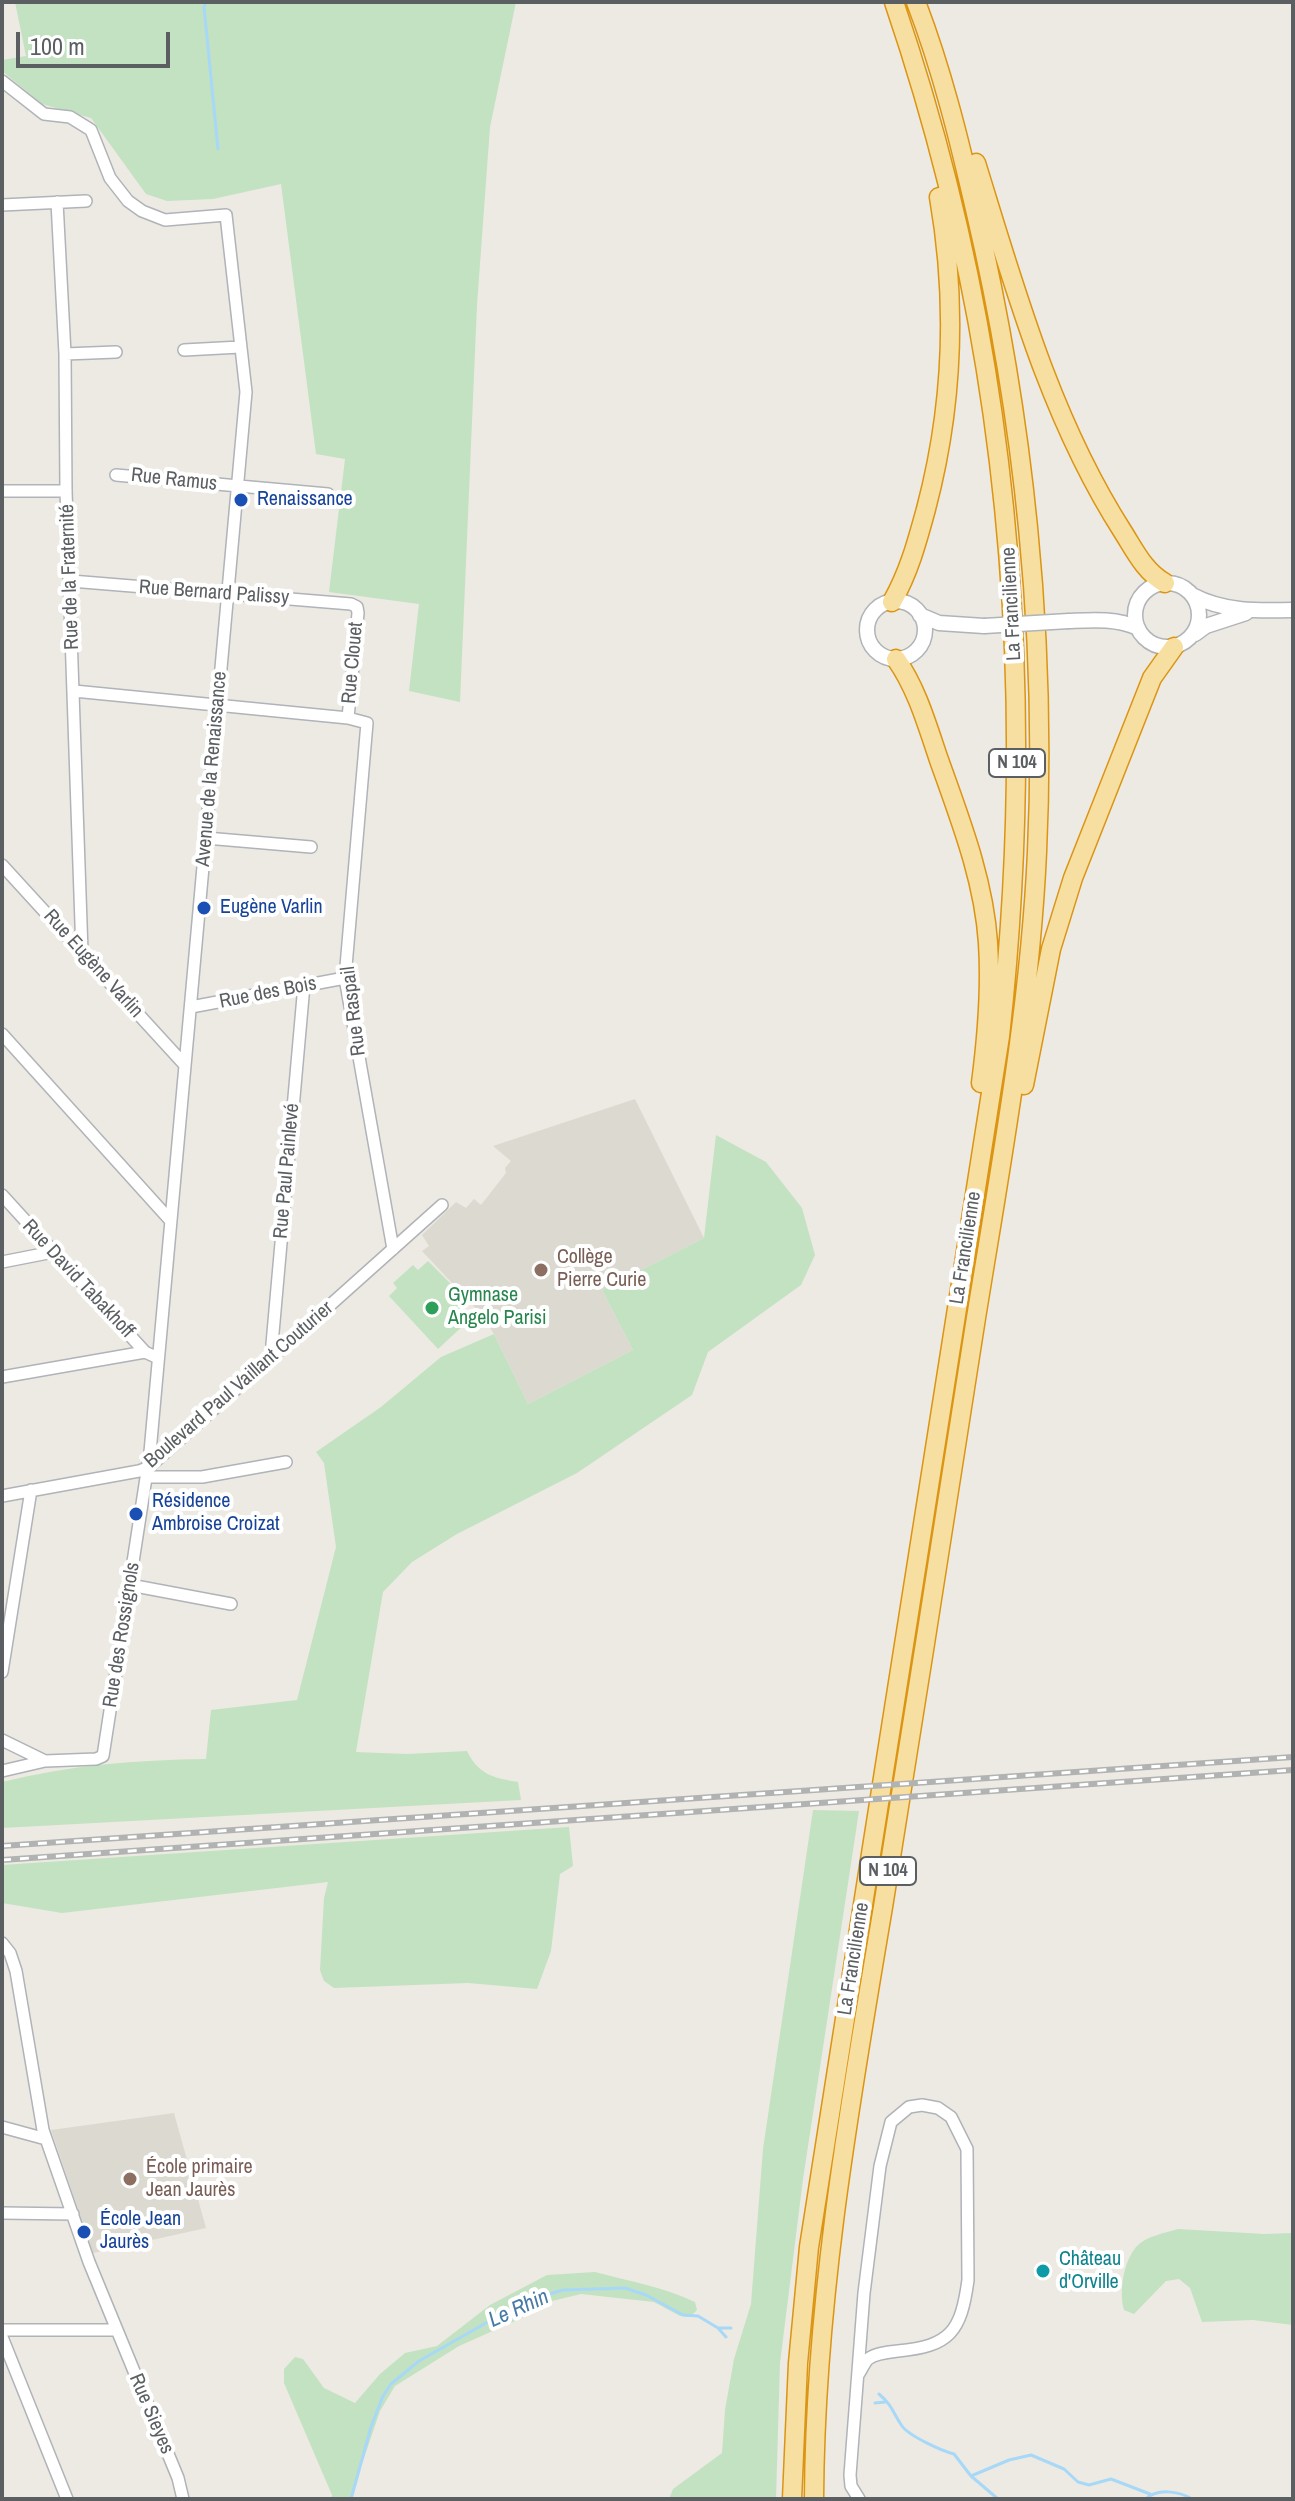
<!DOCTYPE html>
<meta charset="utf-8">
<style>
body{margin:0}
#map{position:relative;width:1295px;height:2501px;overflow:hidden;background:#eceae3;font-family:"Archivo Narrow",sans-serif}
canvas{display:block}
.frame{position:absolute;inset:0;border:4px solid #5b5f62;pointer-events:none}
.scale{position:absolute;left:16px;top:32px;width:154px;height:36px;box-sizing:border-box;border:4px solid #5b5f62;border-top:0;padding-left:10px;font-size:24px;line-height:28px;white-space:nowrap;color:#5b5f62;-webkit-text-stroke:6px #fff;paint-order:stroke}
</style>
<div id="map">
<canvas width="1295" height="2501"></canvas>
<div class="frame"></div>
<div class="scale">100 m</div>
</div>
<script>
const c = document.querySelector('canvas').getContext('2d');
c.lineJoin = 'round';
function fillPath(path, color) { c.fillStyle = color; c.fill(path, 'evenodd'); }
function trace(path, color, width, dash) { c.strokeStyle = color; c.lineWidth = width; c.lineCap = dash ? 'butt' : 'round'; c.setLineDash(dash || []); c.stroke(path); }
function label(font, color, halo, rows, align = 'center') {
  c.font = font + ' "Archivo Narrow",sans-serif'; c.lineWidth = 8; c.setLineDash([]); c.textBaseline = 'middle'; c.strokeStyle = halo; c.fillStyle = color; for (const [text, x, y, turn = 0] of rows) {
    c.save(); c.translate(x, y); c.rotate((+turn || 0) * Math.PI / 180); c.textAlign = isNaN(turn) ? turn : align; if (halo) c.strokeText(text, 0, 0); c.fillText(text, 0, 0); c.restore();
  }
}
fillPath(new Path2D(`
 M635,1099L704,1238L602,1290L633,1350L528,1404L494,1334L480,1313L422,1251L429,1246L422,1235L456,1202L466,1208L474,1199L481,1205L506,1173L505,1168L511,1161L493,1146Z
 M174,2113L206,2228L93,2253L51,2130Z`), '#dcd9d1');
fillPath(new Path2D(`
 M15,2H516L490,127L477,305L460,702L409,691L419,604L329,592L345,459L316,454L281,184L213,199L167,201L146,194L91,118L42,104L2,71V60L26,56Z
 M716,1135L766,1162L802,1208L815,1255L801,1285L708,1352L692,1395L577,1473L457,1534L412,1562L383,1592L356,1752L407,1754L467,1751C478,1774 493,1778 518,1782L521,1800L2,1828V1782C69,1765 137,1760 206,1759L211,1710L297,1700L336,1547L324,1463L316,1452L381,1407L441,1357L494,1334L528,1404L633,1350L602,1290L704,1238Z
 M428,1261L461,1294L466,1323L438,1349L389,1296L397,1288L393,1283L413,1265L418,1270Z
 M813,1810L859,1811L803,2179L780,2363L776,2499H669L673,2489L722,2453L725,2410L734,2359L751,2304L763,2149Z
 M569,1827L573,1866L560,1874L551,1951L537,1989L468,1983L334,1988L324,1981L320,1970L324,1898L328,1882L62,1913L2,1903V1865Z
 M1178,2229L1264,2234L1293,2233V2325L1253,2320L1202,2322L1190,2288L1179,2279L1166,2281L1134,2314L1124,2310C1119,2292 1123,2263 1136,2247C1146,2236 1165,2233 1178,2229Z
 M595,2272C629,2281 663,2287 695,2302L697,2310L690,2317L680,2316L654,2302L581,2294L548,2302L522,2318L459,2346L395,2386L380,2411L350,2499H331L332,2495L284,2383V2369L295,2357L303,2359L324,2388L355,2403L380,2374L405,2353L437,2346L490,2305L547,2275Z`), '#c3e2c1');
trace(new Path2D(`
 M206,2L204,7L218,149
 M718,2328H731
 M879,2394C894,2407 892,2412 902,2426C909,2436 942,2451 954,2454L971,2476L998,2499
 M875,2403L885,2402
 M971,2476L1009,2460L1031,2455L1064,2469L1078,2482L1089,2485L1111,2479L1150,2494
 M351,2499L371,2427L383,2396L391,2384L419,2361L523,2302L563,2290L625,2288L646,2295L683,2315L698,2316L718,2328L726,2337
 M1146,2499C1157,2488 1179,2491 1192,2499`), '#a8d8f7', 3);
const minor = new Path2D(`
 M2,81L44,114L70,117L91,130L110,178L128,201L142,211L165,220L226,215L246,392L150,1452L103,1756L96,1759L45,1761L2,1771
 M57,202L65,354L66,491L82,952
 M2,205L86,201
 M184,350L240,347
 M65,354L116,352
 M116,475L328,494
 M2,491H66
 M71,581L351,604L357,607L358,613L348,718
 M74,691L348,718L367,723L345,978L393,1249
 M206,838L311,847
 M2,865L183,1063
 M191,1007L345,978
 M2,1034L170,1220
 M2,1195L145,1352L158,1358
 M2,1262L53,1252
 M274,1357L272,1344L304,985
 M2,1377L145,1352
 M147,1477H202L286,1462
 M2,1496L139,1471L149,1467L442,1205
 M130,1585L231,1604
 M2,1672L31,1490
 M2,1740L45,1761
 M2,1943L10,1953L16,1971L43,2130L89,2262L178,2478L183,2499
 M2,2127L46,2139
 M2,2213L73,2214
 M2,2330H116
 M2,2337L67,2499
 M858,2375C861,2371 864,2363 868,2359C876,2353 889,2352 898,2351C950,2346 961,2332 968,2280L967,2149L951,2117L938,2108L922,2105L909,2107L891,2122L880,2166L864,2293L850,2475L851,2486L859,2499`);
const tertiary = new Path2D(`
 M1135 615a32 32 0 1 1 64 0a32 32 0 1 1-64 0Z
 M1192,595C1224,612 1258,611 1293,610
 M867 630a29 29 0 1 1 58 0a29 29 0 1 1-58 0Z
 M920,615L939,623L984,626
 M1069,621C1092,620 1116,618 1138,628
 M1195,634L1206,626L1246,613`);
const trunk = new Path2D(`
 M976,163C1015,289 1051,420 1123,532C1135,551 1145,572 1165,583
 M892,602C909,572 917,542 926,509C953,407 957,301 939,197
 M896,659C917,689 927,725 939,760C960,819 984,880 988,943C991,989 987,1037 981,1083
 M1024,1085L1051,949L1073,878L1152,678L1174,647
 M792,2499L798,2363L809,2247L1000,1036C1039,683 1009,339 894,2
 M814,2499C815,2299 850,2103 883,1907C915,1711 945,1514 976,1318C1001,1163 1030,1008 1037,852C1047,638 1024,418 975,209C959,139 942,70 916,2`);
trace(minor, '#b0b3b7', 14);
trace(tertiary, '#b0b3b7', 17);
trace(trunk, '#dc9413', 21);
trace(minor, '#fff', 11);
trace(tertiary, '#fff', 14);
trace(trunk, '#f6dfa0', 18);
const rail = new Path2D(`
 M2,1846L1293,1757
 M2,1860L1293,1770`);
trace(rail, '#b1b2b2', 6);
trace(rail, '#fff', 3, [9]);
const tertiaryBridge = new Path2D(`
 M984,626L1069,621`);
trace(tertiaryBridge, '#b0b3b7', 17, []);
trace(tertiaryBridge, '#fff', 14);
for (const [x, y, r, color] of [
 [241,500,8,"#1a4fb4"],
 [204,908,8,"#1a4fb4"],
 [541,1270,8,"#8d6e63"],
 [432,1308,8,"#2e9e5b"],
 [136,1514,8,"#1a4fb4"],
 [130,2179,8,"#8d6e63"],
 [84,2232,8,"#1a4fb4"],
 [1043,2271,8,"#0f9aa8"]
]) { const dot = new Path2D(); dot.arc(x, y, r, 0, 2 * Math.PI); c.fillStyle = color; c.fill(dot); trace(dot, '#fff', 3); }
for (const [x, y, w] of [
 [1017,763,56],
 [888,1871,56]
]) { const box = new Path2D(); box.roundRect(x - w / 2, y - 14, w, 28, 6); c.fillStyle = '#fff'; c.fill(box); trace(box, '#5b5f62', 2); }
label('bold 18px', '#5b5f62', null, [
 ["N 104",1017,763],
 ["N 104",888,1871]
]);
label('20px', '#5b5f62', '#fff', [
 ["Rue Ramus",174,480,6],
 ["Rue de la Fraternité",70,577,-92],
 ["Rue Bernard Palissy",214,593,4],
 ["La Francilienne",1012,604,-93],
 ["Rue Clouet",353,663,-85],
 ["Avenue de la Renaissance",212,769,-85],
 ["Rue Eugène Varlin",93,964,48],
 ["Rue des Bois",268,993,-11],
 ["Rue Raspail",354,1011,-97],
 ["Rue Paul Painlevé",287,1171,-85],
 ["La Francilienne",966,1248,-81],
 ["Rue David Tabakhoff",78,1279,47],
 ["Boulevard Paul Vaillant Couturier",239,1385,-41],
 ["Rue des Rossignols",122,1635,-81],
 ["La Francilienne",854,1959,-81],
 ["Rue Sieyes",151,2414,67]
]);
label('20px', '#164399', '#fff', [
 ["Renaissance",257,500],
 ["Eugène Varlin",220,908],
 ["Résidence",152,1502],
 ["Ambroise Croizat",152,1525],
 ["École Jean",100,2220],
 ["Jaurès",100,2243]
], 'left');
label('20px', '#785e54', '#fff', [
 ["Collège",557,1258],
 ["Pierre Curie",557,1281],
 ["École primaire",146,2168],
 ["Jean Jaurès",146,2191]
], 'left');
label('20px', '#27864d', '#fff', [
 ["Gymnase",448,1296],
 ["Angelo Parisi",448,1319]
], 'left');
label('20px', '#0d838f', '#fff', [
 ["Château",1059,2260],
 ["d'Orville",1059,2283]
], 'left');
label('italic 22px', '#477aa7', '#fff', [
 ["Le Rhin",519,2309,-24]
]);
</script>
